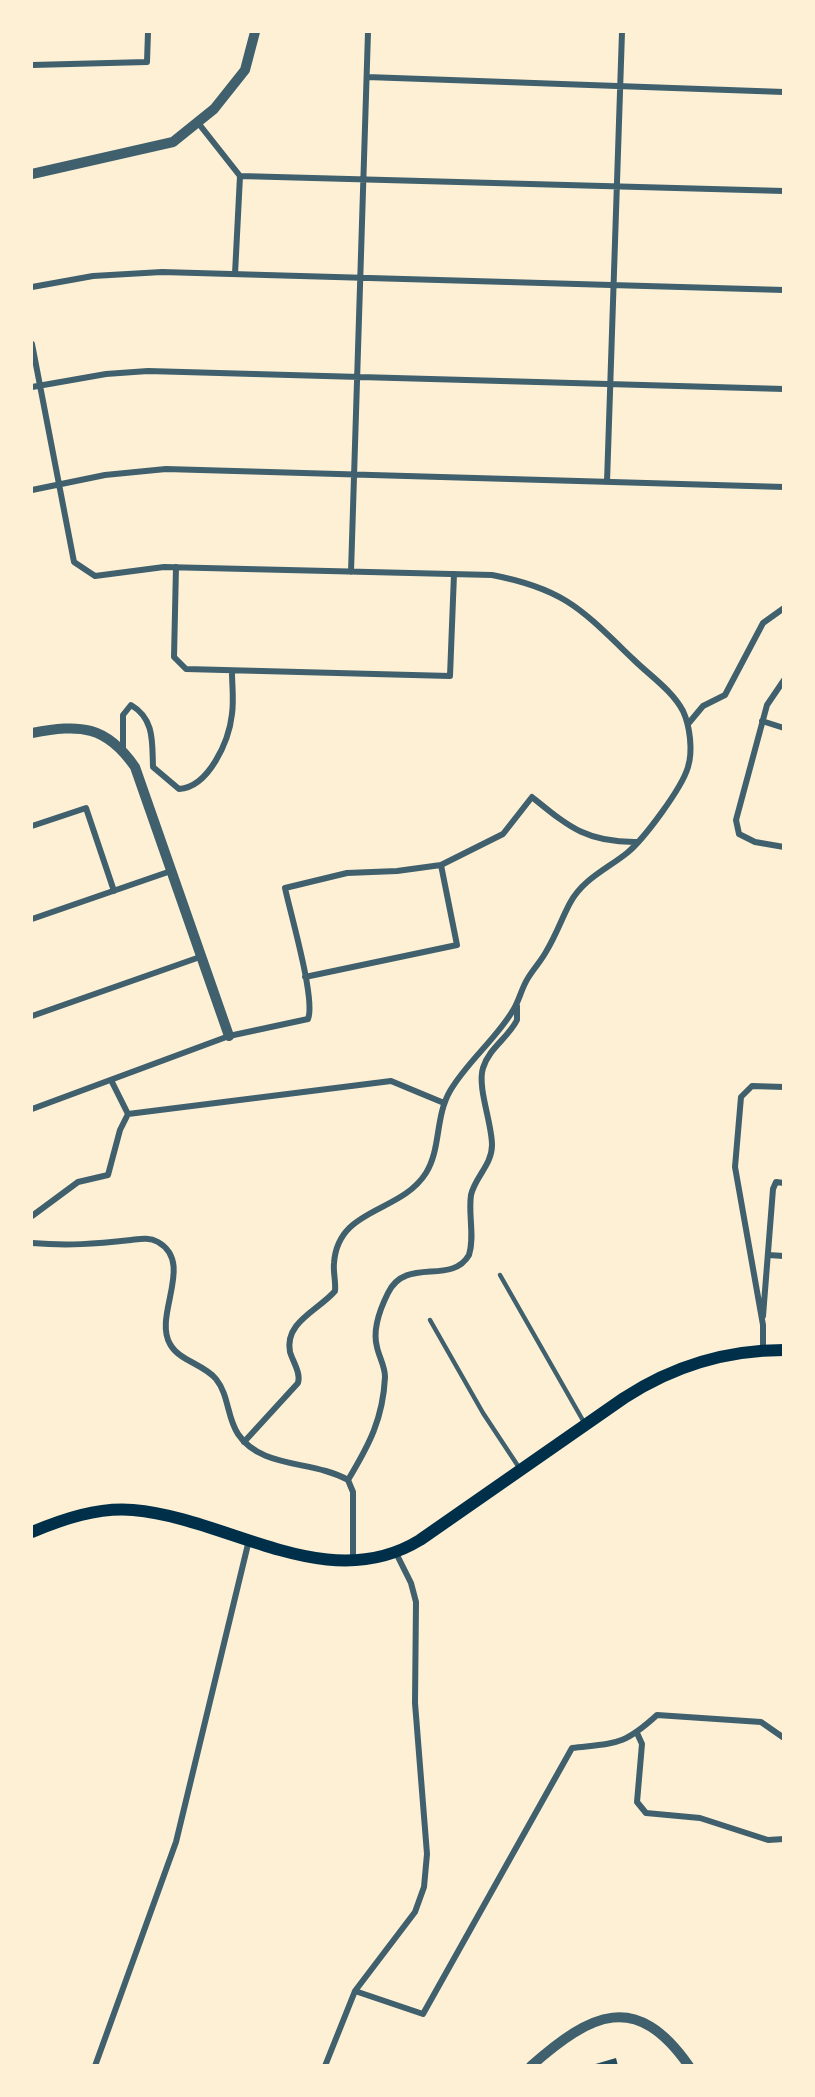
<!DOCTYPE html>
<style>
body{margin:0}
#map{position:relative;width:815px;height:2097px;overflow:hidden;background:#fdf0d5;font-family:"Roboto Serif",serif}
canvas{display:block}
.frame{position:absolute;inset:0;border:33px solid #fdf0d5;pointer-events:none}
</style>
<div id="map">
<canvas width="815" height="2097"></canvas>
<div class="frame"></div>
</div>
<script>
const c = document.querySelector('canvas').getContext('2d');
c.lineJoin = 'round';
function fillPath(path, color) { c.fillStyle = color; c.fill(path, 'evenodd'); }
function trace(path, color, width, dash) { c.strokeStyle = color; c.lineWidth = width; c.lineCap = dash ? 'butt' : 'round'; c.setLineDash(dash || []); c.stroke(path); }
fillPath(new Path2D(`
 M616,2058L618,2066H592V2065Z`), '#264d5e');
trace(new Path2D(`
 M500,1275L585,1424
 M430,1320L483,1413L520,1469`), '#3f606c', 4.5);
trace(new Path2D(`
 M32,65L147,62L148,32
 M367,77L784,92
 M199,124L240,176L235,274
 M240,176L784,191
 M32,287L93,276L162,272L784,290
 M32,344L74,562L95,576L164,567L492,575C565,589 582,610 633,659C649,675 672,690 683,711C690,726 693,751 688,767C682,788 644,839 627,853C607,869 583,879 570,903C562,918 556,935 547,950C542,960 534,968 528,978C521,989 519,1002 512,1012C494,1041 467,1062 450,1091C435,1117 441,1149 426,1173C400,1214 338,1207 334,1263C333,1272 336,1282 335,1291C319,1310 284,1322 290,1352C293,1362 301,1373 298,1383L244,1442
 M32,387L106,374L148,371L784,389
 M607,482L622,32
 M32,490L105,475L166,469L784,487
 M176,567L174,657L186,669L450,676L454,574
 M351,572L368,32
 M784,680L767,705L736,820L739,834L755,842L784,847
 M762,721L784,728
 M688,724L703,706L725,695L763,623L784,608
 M123,750V715L131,705C155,719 152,743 153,767L179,789C209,787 229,741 232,714C234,700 232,685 232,672
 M32,826L86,808L114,891
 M32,919L171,871
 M305,977L457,945L441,865
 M32,1016L200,957
 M111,1080L128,1114L391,1081L444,1103
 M32,1109L229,1036L308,1019C316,1000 290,912 285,888L347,873L397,871L441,865L503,834L532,797C569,827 587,843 638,842
 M32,1216L78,1182L108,1175L120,1130L128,1114
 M32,1243C68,1246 95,1244 131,1240C140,1239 149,1237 158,1242C195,1263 153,1315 170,1344C179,1361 204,1364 216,1379C229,1395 227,1418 238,1434C261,1469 313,1460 348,1480L353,1492V1561
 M768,1255L784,1256
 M763,1316L773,1189L776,1182L784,1183
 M763,1350V1325L735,1167L741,1097L752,1086L784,1087
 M348,1480C369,1445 383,1419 385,1377C385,1366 379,1357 377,1347C372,1329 380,1309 388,1293C406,1256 451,1286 469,1255C475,1236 468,1215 471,1195C475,1177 492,1165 492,1145C492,1123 477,1087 483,1068C489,1048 508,1038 517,1020V1006
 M637,1733L642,1744L637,1802L646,1813L700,1818L768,1840L784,1839
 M355,1991L423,2014L572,1748C616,1743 623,1746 657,1715L761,1722L784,1738
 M95,2066L176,1842L249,1540
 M325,2066L355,1991L415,1912L424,1887L427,1854L415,1703L416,1602L411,1583L396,1553`), '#3f606c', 6);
trace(new Path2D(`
 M32,174L173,142L214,109L245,70L255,32
 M32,733C80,724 106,725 135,767L229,1036
 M531,2066C591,2013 636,1990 689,2066`), '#3f606c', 10);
trace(new Path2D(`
 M32,1532C63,1519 98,1507 133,1510C229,1518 327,1597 420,1540L624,1398C673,1366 725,1350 784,1350`), '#003049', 12);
</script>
